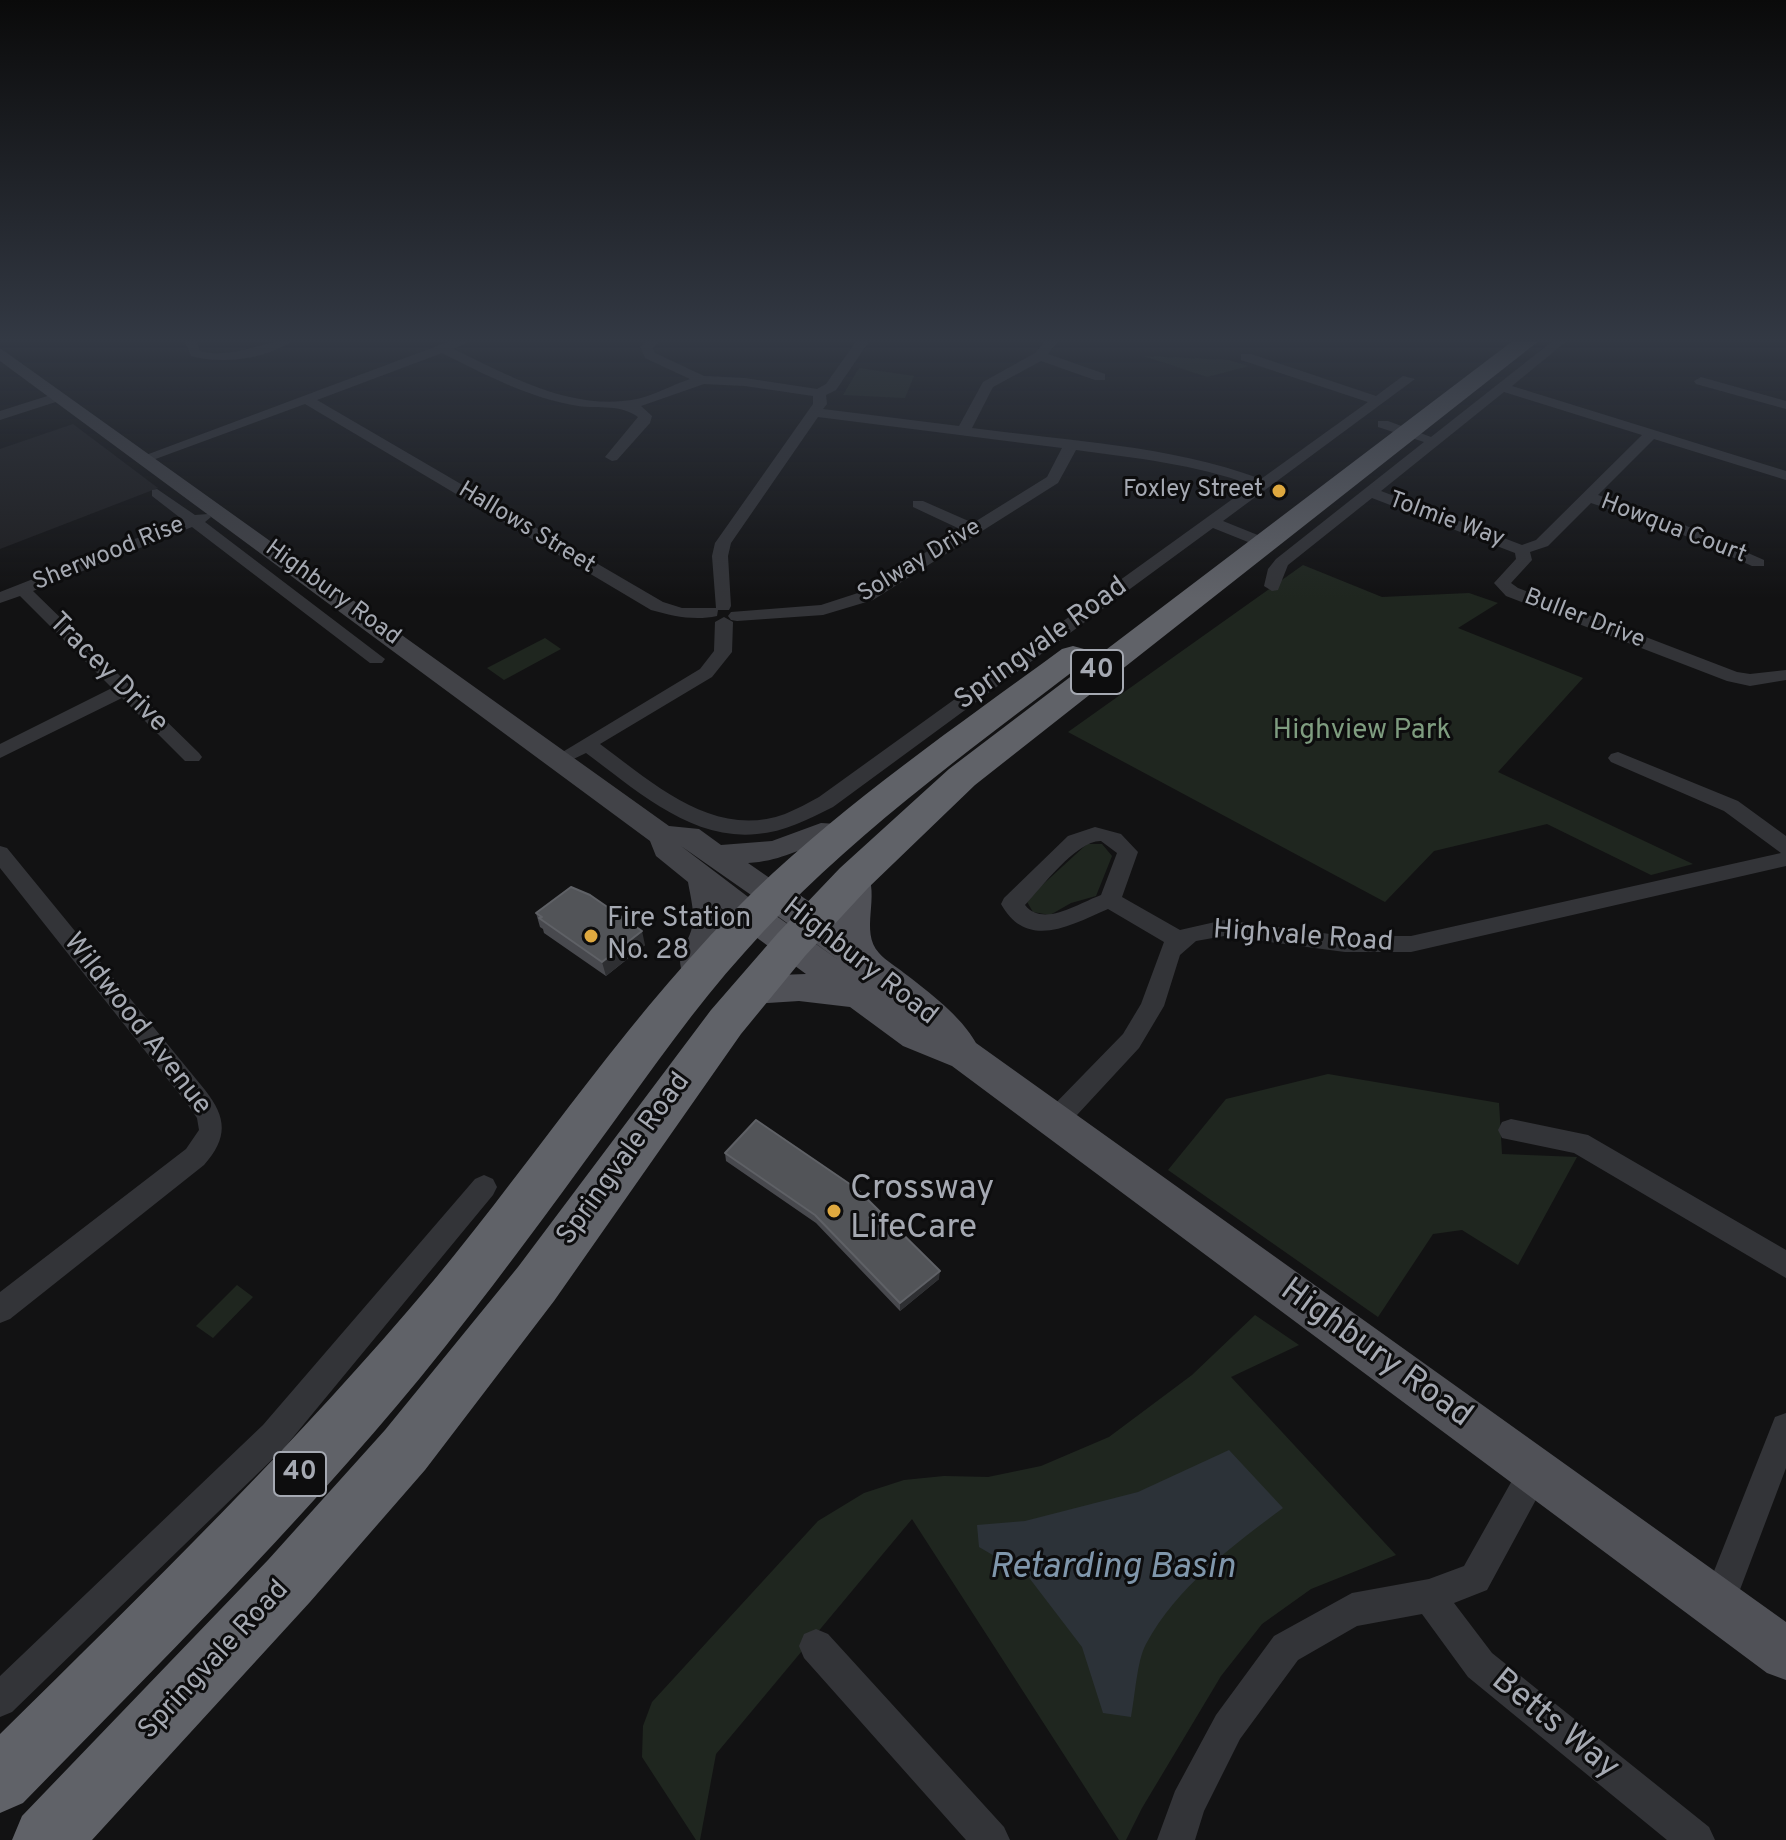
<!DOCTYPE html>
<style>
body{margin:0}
canvas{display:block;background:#121213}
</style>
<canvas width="1786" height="1840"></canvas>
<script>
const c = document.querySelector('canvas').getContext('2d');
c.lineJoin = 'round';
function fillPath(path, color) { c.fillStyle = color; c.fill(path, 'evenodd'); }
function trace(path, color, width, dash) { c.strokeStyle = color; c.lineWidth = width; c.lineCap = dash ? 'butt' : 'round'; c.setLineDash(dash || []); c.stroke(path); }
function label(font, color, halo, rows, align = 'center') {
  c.font = font + ' Overpass,sans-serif'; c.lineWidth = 6; c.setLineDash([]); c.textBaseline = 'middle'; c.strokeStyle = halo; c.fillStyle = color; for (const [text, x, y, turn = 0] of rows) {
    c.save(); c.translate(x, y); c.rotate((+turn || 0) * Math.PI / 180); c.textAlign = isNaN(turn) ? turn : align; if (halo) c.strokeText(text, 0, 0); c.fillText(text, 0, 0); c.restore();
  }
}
fillPath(new Path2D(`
 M73,424L158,488L0,549V449Z`), '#1e1e20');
fillPath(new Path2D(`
 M1144,356L1228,360L1249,366L1207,377Z
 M859,368L914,376L905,398L843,395Z
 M1303,565L1382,597L1469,593L1498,603L1458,628L1583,678L1498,772L1693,864L1651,875L1547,824L1434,851L1385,902L1068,732Z
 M545,638L561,649L504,680L487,668Z
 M1087,844H1102L1112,856L1096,896L1071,903L1050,915L1033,912L1026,900Z
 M1328,1074L1499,1103L1502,1154L1577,1157L1518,1265L1462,1230L1433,1234L1378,1317L1168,1170L1226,1099Z
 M237,1285L253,1297L213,1338L196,1326Z
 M1255,1315L1299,1345L1231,1377L1396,1555L1311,1589L1262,1624L1221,1676L1142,1808L1126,1840H1119L912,1519L716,1754L700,1840H696L642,1757L643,1726L652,1702L818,1521L864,1493L904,1480L944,1476L988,1477L1041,1466L1109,1437L1192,1375Z`), '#1f261f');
fillPath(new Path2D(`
 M1229,1450L1283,1508C1233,1545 1176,1588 1146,1644C1137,1660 1135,1697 1131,1717L1103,1713L1082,1647L1027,1575L979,1547L977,1525L1025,1521L1138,1492Z`), '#2c3238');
fillPath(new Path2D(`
 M184,340H196L200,351C233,360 262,340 294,340C266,359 223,365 191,356Z
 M453,340H472L454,349C509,376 573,412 637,399C655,395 672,385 690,379L645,358L640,347L647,340H661L653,348L655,353L704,376L745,378L817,389L826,384L857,340H870L836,390L826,395L827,404L823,409L959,426L983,382L1035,353L1046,340H1059L1048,354L1105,374V380H1095L1041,361L993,387L972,428C1068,441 1169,445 1261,479L1368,402L1241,360V354H1251L1376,396L1403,376L1415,379L1223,521L1270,540V546H1258L1213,528L833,807C809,819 784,832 757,834C691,841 635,789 586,753L561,765L551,759L700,669L714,651L715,622L724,617L733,622L732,652L712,677L600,744C653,783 714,840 785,814C797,809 808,803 819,797L1252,485C1194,464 1136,458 1076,450L1058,483L873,600L823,615L737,621L731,620L728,616L731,612L821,605L861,592L962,530L913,507V501H923L973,523L1047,477L1062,448L818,417L731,543L728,556L731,606L729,610H718L717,616C694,621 673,616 651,610L305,404L150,461L145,462L138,458ZM442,353C486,375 529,398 578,406C599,409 621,404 638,417L605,457L612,461L617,460L650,423L652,416L641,406L704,384L745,386L813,396V404L715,543L712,556L716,608H682L663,602L317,400Z
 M1554,340H1568L1512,386L1786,471V480L1654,439L1598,495L1682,524L1764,560V566H1752L1672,530L1591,503L1548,546L1530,552L1532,560L1511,583L1518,588L1737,672L1750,674L1786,670V680L1750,686L1727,681L1506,596L1494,583L1516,559L1515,553L1372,498L1288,565L1278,590L1272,591L1264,586L1268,569L1276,559L1424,442L1378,427V421H1388L1431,437ZM1504,392L1642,435L1536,540L1522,545L1381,491Z
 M1701,377L1786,401V409L1696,384L1694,381Z
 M60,392L67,396L65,399L0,420V411Z
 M157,489L195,515L208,514L211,517L205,522L385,659L382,663H370L192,527L33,591L199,753L202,757L199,761H185L122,698L0,758V744L112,688L20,596L0,603V592L183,520L152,496V490Z
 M1618,752L1738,801L1786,836V866L1411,952H1345L1224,936L1196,941L1180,955L1164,1006L1139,1048L1064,1129L1055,1132L1046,1129L1042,1121L1046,1113L1123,1034L1141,1004L1164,942L1108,909C1071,925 1027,951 1001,904L1004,898L1068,836L1095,827L1121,834L1138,852L1122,897L1180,930L1224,920L1345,936H1411L1781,853L1724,811L1611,762L1608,758L1611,754ZM1101,841L1117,853L1101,895C1079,903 1043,928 1025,905C1041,888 1077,840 1101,841Z
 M0,846L7,848L205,1090C227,1118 228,1138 204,1165L10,1319L0,1323V1292L186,1149L199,1130L197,1118L188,1105L0,868Z
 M1511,1119L1588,1135L1786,1250V1278L1574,1153L1502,1138L1498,1130L1502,1122Z
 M484,1175L493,1179L497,1187L493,1195L285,1447L12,1712L0,1717V1676L263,1425L475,1179Z
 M1786,1413V1468L1730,1616L1718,1621L1706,1616L1701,1604L1775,1417Z
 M1534,1456L1545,1461L1550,1472L1545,1483L1487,1590L1454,1603L1492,1653L1709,1827L1715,1840H1667L1468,1677L1422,1614L1357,1626L1298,1660L1240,1739L1204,1811L1195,1840H1157L1175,1791L1216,1715L1274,1636L1352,1593L1429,1579L1464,1566L1523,1461Z
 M816,1629L828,1634L1004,1827L1010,1840H966L804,1658L799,1646L804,1634Z`), '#333438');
fillPath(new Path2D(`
 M0,348L669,826L699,829L721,845L772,841L821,823L854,825L858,832L854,839C843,842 832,841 822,843C793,851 780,861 748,863L784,888L789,896L784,904L774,907L764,904L681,846L764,909L768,917L764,925C745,931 735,919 721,908C725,930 712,936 711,952C710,965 717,972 710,985L699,988L688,985C669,950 690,948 693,922C694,909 690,894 688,882L656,856L650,841L0,361Z`), '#424348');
fillPath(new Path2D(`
 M854,866L866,870C881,896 859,931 879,953C886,961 897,967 904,973C929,992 961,1016 976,1043L1786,1622V1680L1767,1673L952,1066L903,1046L850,1007L799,1001L752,1004L739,1000L734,990L739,980L752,976L806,974L741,926L736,917L741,908L753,904L765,908L840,961L762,905L757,896L762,887C789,879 814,907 835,922L840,903L838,878L842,870Z`), '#505157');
fillPath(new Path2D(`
 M1514,340H1540L975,785L868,888L805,956L741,1034L554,1301L425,1470L310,1602L92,1840H12L22,1816L268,1560L385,1430L518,1267L711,1010L777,934L840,868L949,769Z
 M1073,646L1084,649L1089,656L1084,663C966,753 843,841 744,953C695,1007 653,1068 610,1127C548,1212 486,1297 420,1378C296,1528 159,1664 23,1803L0,1813V1734C149,1587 299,1441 434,1280C541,1151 634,1007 755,890C849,800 957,726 1062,649Z`), '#606268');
fillPath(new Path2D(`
 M536,913L645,945L606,976L544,933L543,929L540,927Z
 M725,1153L939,1279L900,1311L816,1223L726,1161Z`), '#48494e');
fillPath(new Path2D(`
 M642,931L645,945L606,976L602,962Z
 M940,1271L939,1279L900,1311V1303Z`), '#2e2f32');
const building = new Path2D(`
 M571,887L590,895L642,931L602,962L539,918L542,917L536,913Z
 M756,1120L857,1189L940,1271L900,1303L815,1215L725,1153Z`);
fillPath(building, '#525458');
trace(building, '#5f6166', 2);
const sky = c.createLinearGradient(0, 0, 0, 598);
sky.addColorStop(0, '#0a0a0a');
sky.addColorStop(0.57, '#333944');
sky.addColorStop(1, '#33394400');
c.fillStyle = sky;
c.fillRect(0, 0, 1786, 598);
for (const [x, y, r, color] of [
 [1279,491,8,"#dea83f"],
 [591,936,8,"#dea83f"],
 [834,1211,8,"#dea83f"]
]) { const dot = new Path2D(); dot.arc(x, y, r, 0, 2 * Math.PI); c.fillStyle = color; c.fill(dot); trace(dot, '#0d0d0e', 3); }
label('24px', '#a5a9b2', '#0d0d0e', [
 ["Foxley Street",1263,491]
], 'right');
label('24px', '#a5a9b2', '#0d0d0e', [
 ["Tolmie Way",1446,521,20],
 ["Hallows Street",526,529,31],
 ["Howqua Court",1673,530,21],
 ["Sherwood Rise",109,555,-22],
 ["Solway Drive",920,562,-31],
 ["Highbury Road",332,594,36],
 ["Buller Drive",1584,620,21]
]);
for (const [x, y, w] of [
 [1097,672,52],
 [300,1474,52]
]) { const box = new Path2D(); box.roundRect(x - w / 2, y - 22, w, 44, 6); c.fillStyle = '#0d0d0e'; c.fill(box); trace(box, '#a5a9b2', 2); }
label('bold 26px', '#a5a9b2', null, [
 ["40",1097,672],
 ["40",300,1474]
]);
label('28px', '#a5a9b2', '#0d0d0e', [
 ["Springvale Road",1042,645,-36],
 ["Tracey Drive",107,674,45],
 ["Highvale Road",1303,938,4],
 ["Highbury Road",859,963,38],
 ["Wildwood Avenue",136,1025,52],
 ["Springvale Road",625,1160,-54],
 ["Springvale Road",215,1661,-47]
]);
label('28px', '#7e9c7f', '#0d0d0e', [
 ["Highview Park",1362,732]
]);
label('28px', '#a5a9b2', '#0d0d0e', [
 ["Fire Station",607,920],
 ["No. 28",607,952]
], 'left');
label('34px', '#a5a9b2', '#0d0d0e', [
 ["Crossway",850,1191],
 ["LifeCare",850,1230]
], 'left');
label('34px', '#a5a9b2', '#0d0d0e', [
 ["Highbury Road",1375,1355,36],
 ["Betts Way",1554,1726,39]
]);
label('italic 36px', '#7f96ab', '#0d0d0e', [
 ["Retarding Basin",1112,1570]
]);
</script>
